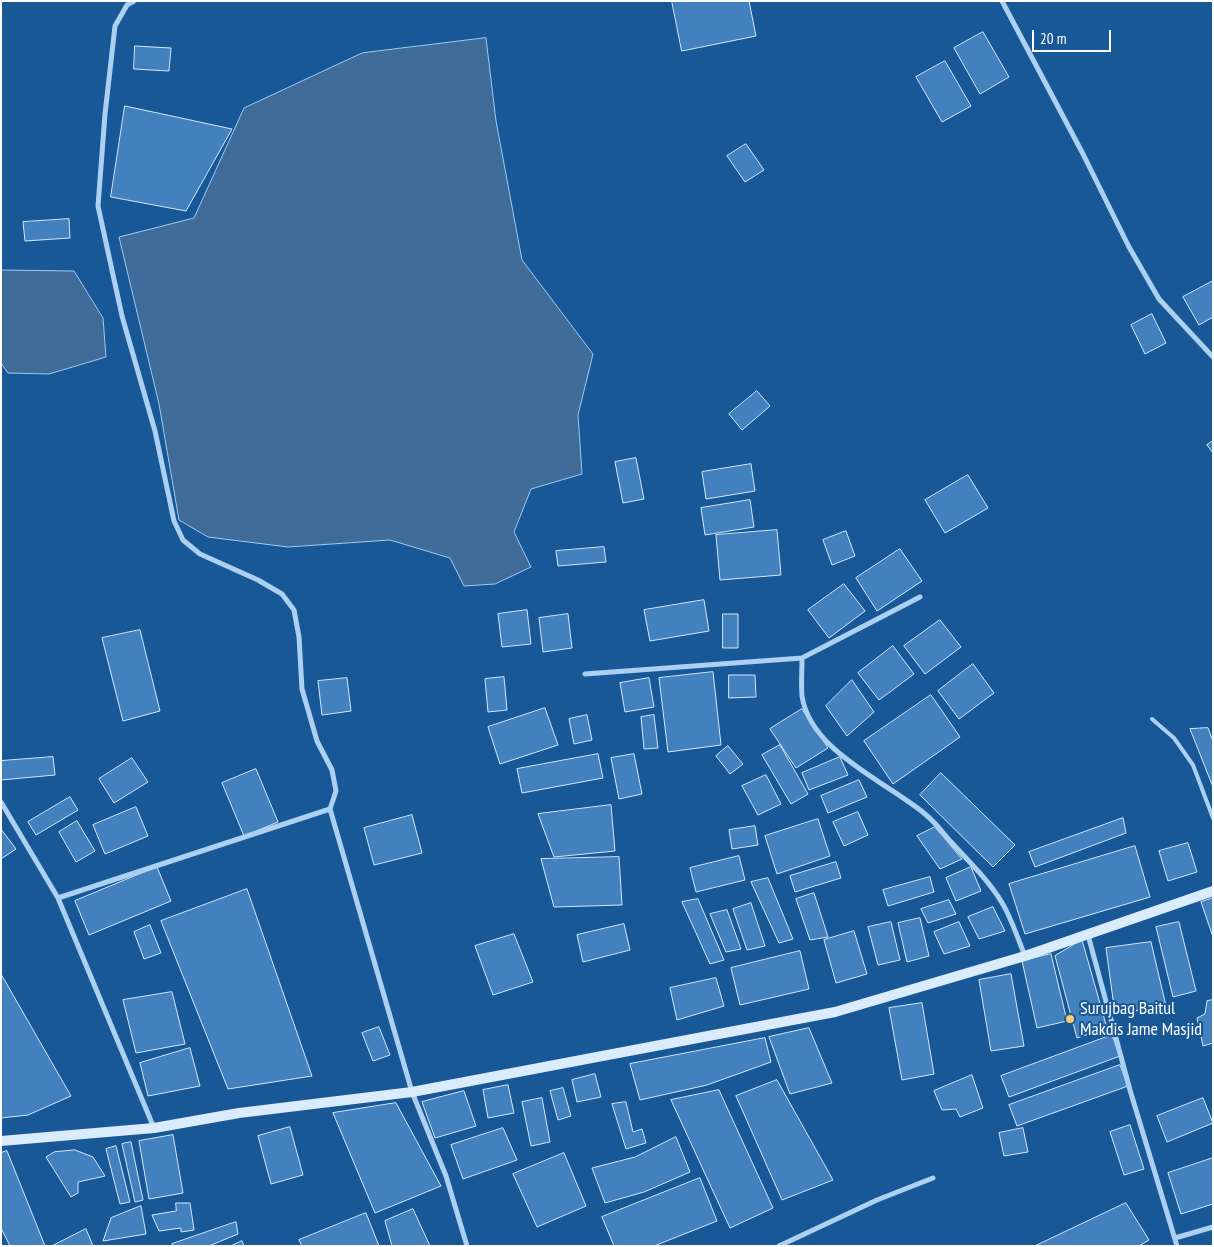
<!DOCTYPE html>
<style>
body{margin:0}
#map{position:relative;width:1214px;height:1247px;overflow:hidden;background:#195897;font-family:"PT Sans Narrow",sans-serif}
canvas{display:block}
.frame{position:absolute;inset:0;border:2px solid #fff;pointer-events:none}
.scale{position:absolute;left:1032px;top:30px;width:79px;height:22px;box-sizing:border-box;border:2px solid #fff;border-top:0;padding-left:6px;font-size:15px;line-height:18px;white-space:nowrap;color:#fff;-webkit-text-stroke:4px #195897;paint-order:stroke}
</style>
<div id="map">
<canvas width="1214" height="1247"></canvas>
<div class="frame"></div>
<div class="scale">20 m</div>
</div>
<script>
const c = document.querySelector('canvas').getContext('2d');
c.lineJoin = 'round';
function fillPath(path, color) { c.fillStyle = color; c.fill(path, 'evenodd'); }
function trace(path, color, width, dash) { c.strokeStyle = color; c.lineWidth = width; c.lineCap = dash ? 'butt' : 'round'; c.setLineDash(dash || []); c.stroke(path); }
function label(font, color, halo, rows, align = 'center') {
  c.font = font + ' "PT Sans Narrow",sans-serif'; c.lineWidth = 4; c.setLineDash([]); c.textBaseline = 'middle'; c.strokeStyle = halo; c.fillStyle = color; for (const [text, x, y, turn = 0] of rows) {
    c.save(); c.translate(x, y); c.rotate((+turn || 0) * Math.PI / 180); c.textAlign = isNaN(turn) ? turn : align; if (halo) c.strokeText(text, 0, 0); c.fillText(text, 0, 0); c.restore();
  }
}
const water = new Path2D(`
 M486,38L496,121L522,260L593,354L578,415L582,474L531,489L514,532L531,567L495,584L464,586L450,558L390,540L288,547L208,537L179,520L159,404L119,237L194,218L244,108L362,53Z
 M1,270L74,271L103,318L106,357L49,374L8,373L1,363Z`);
fillPath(water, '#3f6c99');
trace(water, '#9fcbf3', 1);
const building = new Path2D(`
 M672,1H749L756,36L682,51Z
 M983,32L1009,77L980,94L954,48Z
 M135,46L171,48L169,71L134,69Z
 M945,61L971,106L942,122L916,77Z
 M125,106L232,129L186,211L111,197Z
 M746,144L764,170L745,182L727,156Z
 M69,219L70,238L25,241L23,222Z
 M1213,281V317L1199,325L1183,297Z
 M1152,314L1166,343L1145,354L1131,325Z
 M757,391L770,406L742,430L729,414Z
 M1213,441V453L1207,445Z
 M636,458L644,499L623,503L615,462Z
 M751,464L755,491L706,499L702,472Z
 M968,475L988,508L945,533L925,500Z
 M750,500L754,527L705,535L701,508Z
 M777,530L781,575L720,580L716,535Z
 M846,531L855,556L832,565L823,540Z
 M604,547L606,562L558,566L556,551Z
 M900,549L922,581L877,611L856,578Z
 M844,584L865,611L829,638L808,610Z
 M704,600L709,631L650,641L644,610Z
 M527,610L531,644L502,647L498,614Z
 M568,614L572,648L543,652L539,618Z
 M723,614H738V648H723Z
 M940,620L961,647L925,674L904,646Z
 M140,630L160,711L123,721L102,638Z
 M893,646L914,674L879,700L858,673Z
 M973,664L994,693L959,719L938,691Z
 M713,672L721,745L668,752L659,678Z
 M729,675H755L756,697L729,698Z
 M504,677L507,710L488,712L485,679Z
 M347,678L351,711L322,715L318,681Z
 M649,678L654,707L625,712L620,683Z
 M852,680L874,712L847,736L826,706Z
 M931,695L960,737L893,784L864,741Z
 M545,708L558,745L500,764L488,727Z
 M802,709L828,748L796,768L770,729Z
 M587,715L592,740L574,744L569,719Z
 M654,715L658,748L644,749L641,717Z
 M1208,728L1213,741V787L1190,729Z
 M780,745L808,794L791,804L762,755Z
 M728,746L743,764L730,774L716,756Z
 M598,754L603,778L522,793L517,769Z
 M634,754L642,794L619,799L611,758Z
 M53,757L55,775L1,780V761Z
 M840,757L848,775L809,790L802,773Z
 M132,758L148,782L114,803L99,779Z
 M256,769L278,822L244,836L222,783Z
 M941,773L1015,845L993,867L920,795Z
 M766,775L781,804L758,815L742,786Z
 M859,780L867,797L828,813L821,796Z
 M70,797L78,810L36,835L28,822Z
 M611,805L615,851L554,857L538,814Z
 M136,807L148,836L105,854L93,825Z
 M858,812L868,835L844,846L833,822Z
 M412,815L422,853L374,865L364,828Z
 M1123,818L1126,833L1035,867L1029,852Z
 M818,819L830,856L777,874L765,836Z
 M77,821L95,851L76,862L59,832Z
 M755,826L758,845L732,849L729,830Z
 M935,827L962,859L940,869L917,836Z
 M1,829L16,849L1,859Z
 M1188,843L1197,872L1168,881L1159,851Z
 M1135,846L1150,897L1025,934L1009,884Z
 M739,856L745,880L696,892L690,868Z
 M619,857L622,905L554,907L541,859Z
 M836,862L841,878L795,892L790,876Z
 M157,867L171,901L89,935L75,901Z
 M971,867L981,891L956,901L946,878Z
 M930,877L934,892L888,906L883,890Z
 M768,878L793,939L779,943L751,882Z
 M247,889L312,1076L228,1089L161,921Z
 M814,893L828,937L810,940L796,899Z
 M1213,898V937L1201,902Z
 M698,899L724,960L710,964L682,902Z
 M949,900L956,914L928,923L921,909Z
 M751,903L765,946L747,950L733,909Z
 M993,907L1005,931L979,939L968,917Z
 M727,910L741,949L726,952L710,914Z
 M920,918L929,956L907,962L898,923Z
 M891,922L900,960L878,965L868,927Z
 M959,922L970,946L944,954L934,932Z
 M1179,922L1196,991L1173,997L1156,927Z
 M624,924L630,950L583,962L577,935Z
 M150,925L161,953L144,959L134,932Z
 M854,931L867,974L836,983L824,940Z
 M514,934L533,982L493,995L475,946Z
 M1082,940L1107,1028L1077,1038L1055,956Z
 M1151,942L1166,1006L1115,1014L1106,948Z
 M800,951L809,989L740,1005L731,968Z
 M1051,954L1067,1021L1037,1028L1022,961Z
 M1,974L71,1096L28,1115L1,1118Z
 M1011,974L1024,1046L991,1051L979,980Z
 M716,978L724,1006L677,1020L670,988Z
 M172,992L185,1044L136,1053L123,1000Z
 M1213,1000V1043L1203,1046L1197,1018L1205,1014L1207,1001Z
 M922,1003L934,1074L902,1080L889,1008Z
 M379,1027L390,1055L373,1061L362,1033Z
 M809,1028L832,1083L790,1094L769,1037Z
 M1112,1035L1120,1056L1009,1097L1001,1076Z
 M765,1038L771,1062L707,1085L640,1100L630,1064Z
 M190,1048L200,1086L148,1096L140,1063Z
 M1120,1065L1128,1086L1017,1126L1009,1105Z
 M595,1074L601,1097L577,1102L572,1080Z
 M972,1075L983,1108L960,1117L956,1109L942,1110L934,1091Z
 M777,1080L833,1180L782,1200L736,1096Z
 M508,1085L514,1113L488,1118L483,1090Z
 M563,1088L571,1116L558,1120L550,1091Z
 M719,1090L773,1208L730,1228L671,1100Z
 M464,1091L476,1126L435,1138L422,1102Z
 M542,1098L550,1142L531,1146L522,1102Z
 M1203,1098L1213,1123L1167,1142L1157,1116Z
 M626,1102L633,1132L642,1129L646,1143L626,1149L612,1104Z
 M396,1103L441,1186L375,1213L333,1113Z
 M1130,1125L1144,1169L1124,1175L1110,1132Z
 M290,1127L303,1175L271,1184L258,1136Z
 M503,1128L517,1160L463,1179L451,1145Z
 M1023,1128L1028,1152L1004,1156L999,1133Z
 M173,1135L183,1193L149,1199L139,1141Z
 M676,1137L690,1172L644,1192L605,1203L592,1168L635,1157Z
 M131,1142L143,1200L135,1202L122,1144Z
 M116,1146L130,1202L120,1204L106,1149Z
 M75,1150L93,1157L105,1176L78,1182V1193L71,1197L46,1157L54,1152Z
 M7,1151L45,1246H10L1,1228V1153Z
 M564,1153L586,1206L537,1227L513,1174Z
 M1213,1158V1204L1181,1214L1168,1173Z
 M700,1178L717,1221L654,1246H614L602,1217Z
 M176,1203H190L194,1230L181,1232V1228L159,1231L152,1215L176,1211Z
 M1126,1203L1149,1240L1139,1246H1035Z
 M141,1206L146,1234L103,1241L111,1218Z
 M413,1209L430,1246H392L385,1221Z
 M366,1213L379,1246H302L299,1240Z
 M236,1222L238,1234L209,1246H172V1244Z
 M86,1229L93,1246H52Z
 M242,1241L244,1246H231Z`);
fillPath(building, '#4281be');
trace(building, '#d3e8fc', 1);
trace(new Path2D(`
 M1152,719L1174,738L1193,765L1213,818`), '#acd0f1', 4);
trace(new Path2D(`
 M134,1L127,5L115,26L105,114L98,206L122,316L155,431L174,521L183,540L200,554L258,580L282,594L294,610L299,637L302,689L317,741L332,770L336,791L330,809
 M1002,1L1083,154L1129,247L1159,299L1213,357
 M802,658C802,670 801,683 802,696C810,751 887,782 925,814C935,822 943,833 951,842C970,863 993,884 1006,910C1013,924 1019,941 1025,956
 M585,674L802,658L920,597
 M1,802L58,898L154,1128
 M58,898L330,809L412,1092L446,1176L467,1246
 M1088,935L1130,1090L1177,1246
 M1175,1238L1213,1227
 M779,1246L877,1200L933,1178`), '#acd0f1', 5);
trace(new Path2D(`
 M1,1141L154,1128L239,1113L412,1092L835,1012L1025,956L1213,891`), '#daebfb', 10);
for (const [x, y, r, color] of [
 [1070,1019,5,"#ffcb6c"]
]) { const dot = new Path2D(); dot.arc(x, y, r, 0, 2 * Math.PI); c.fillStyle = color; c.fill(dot); trace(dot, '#195897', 2); }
label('18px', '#fff', '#195897', [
 ["Surujbag Baitul",1080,1009],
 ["Makdis Jame Masjid",1080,1030]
], 'left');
</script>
